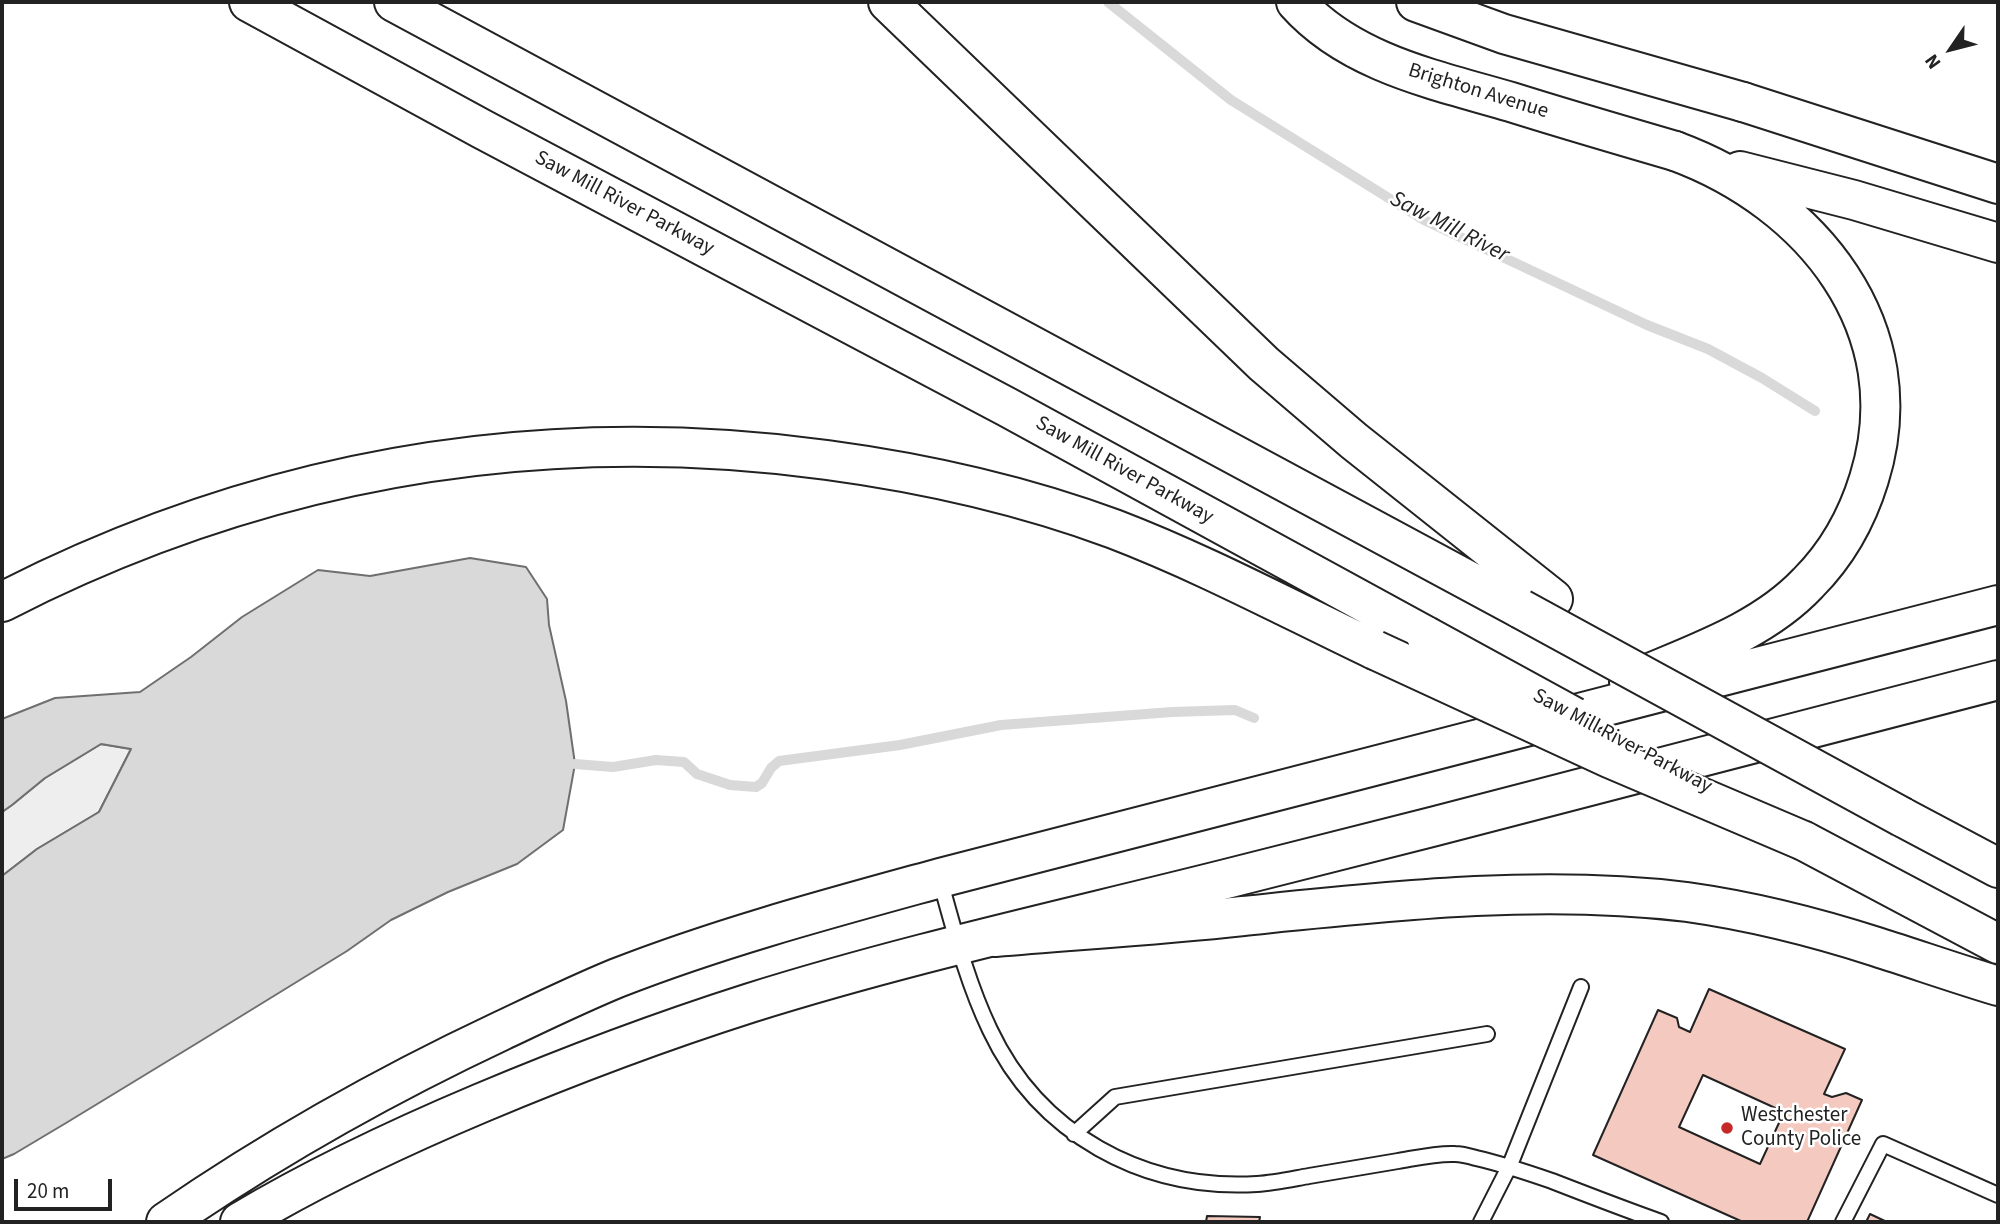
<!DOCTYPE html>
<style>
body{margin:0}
#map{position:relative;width:2000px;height:1224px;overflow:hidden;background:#fff;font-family:"Source Sans 3",sans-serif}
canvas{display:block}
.frame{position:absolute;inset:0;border:4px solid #222;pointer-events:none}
.north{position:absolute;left:1916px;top:14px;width:70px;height:70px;-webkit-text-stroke:5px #fff;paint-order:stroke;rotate:235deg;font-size:19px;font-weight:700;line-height:28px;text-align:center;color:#222}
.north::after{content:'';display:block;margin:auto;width:24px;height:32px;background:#222;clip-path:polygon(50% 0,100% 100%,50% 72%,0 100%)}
.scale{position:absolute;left:14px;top:1179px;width:98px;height:32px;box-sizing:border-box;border:4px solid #222;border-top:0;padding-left:9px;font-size:21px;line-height:24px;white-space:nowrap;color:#222;-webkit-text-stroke:5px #fff;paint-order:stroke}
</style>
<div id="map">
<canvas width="2000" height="1224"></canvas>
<div class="frame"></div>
<div class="north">N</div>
<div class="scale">20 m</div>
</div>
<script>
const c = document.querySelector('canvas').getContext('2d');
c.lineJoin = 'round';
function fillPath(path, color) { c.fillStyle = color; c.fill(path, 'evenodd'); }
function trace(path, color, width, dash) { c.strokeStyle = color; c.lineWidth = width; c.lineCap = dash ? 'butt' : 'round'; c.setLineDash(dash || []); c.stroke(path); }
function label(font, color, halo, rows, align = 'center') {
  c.font = font + ' "Source Sans 3",sans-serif'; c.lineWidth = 5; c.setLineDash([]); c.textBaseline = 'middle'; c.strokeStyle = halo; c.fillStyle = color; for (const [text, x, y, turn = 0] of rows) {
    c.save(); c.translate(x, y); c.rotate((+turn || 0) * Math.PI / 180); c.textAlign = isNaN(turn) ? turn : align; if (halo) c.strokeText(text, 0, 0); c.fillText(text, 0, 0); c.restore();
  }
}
const green = new Path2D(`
 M101,744L131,749L99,812L37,849L2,876V812L12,805L45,778Z`);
fillPath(green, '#eee');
trace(green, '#6f6f6f', 2);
const water = new Path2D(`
 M470,558L526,567L547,599L549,625L566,701L575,764L563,830L517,864L448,892L391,920L347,951L199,1042L66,1123L14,1154L2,1159V876L37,849L99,812L131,749L101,744L45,778L12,805L2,812V719L55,698L140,692L191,657L242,617L318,570L370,576Z`);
fillPath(water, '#d9d9d9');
trace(water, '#6f6f6f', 2);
trace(new Path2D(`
 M1108,2L1231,100L1424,220L1647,325L1708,349L1762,378L1815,411
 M575,764L613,767L656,760L684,762L697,774L730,785L756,787L762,783L771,768L779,761L900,745L1001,725L1172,712L1235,710L1254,718`), '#d9d9d9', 10);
const building = new Path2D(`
 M1709,989L1845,1049L1824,1094L1832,1097L1846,1093L1862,1100L1807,1222H1743L1593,1155L1658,1010L1677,1018L1679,1027L1690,1032ZM1703,1075L1784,1112L1760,1164L1679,1127Z
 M1870,1214L1887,1222H1866Z
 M1207,1216L1260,1217L1259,1222H1206Z`);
fillPath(building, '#f3c9c0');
trace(building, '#222', 2);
const lane = new Path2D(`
 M940,880C954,930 967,982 990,1030C1039,1134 1143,1191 1257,1184C1274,1183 1292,1179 1309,1176C1339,1171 1368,1166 1398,1161C1416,1158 1437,1153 1455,1154C1462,1154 1469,1156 1476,1158C1502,1164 1526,1172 1552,1181C1588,1195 1624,1209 1661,1222
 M1074,1134L1115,1097L1487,1034
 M1481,1222L1510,1165L1581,987
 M1843,1222L1883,1144L1998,1195`);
const secondary = new Path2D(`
 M1296,2C1350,63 1436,80 1511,102C1565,119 1620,135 1675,151
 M1416,2L1504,34L1743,102`);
const primary = new Path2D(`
 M1743,102L1998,184
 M1740,171L1854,200L1998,243
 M1629,682C1690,655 1761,633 1808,583C1837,554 1857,518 1869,479C1916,328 1811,201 1675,151
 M166,1222C272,1149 384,1086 501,1031C539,1013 578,994 617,978C722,937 831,908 940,878L1998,605
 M240,1222C317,1176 398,1138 481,1103C569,1066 659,1032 750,1003C906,954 1067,919 1226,879C1484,815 1741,746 1998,680`);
const highway = new Path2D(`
 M249,2L482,129L1007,407L1426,636
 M394,2L1521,609
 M888,2L1264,364L1354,441L1553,599
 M2,602C262,469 537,421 827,460C924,473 1022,495 1114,529C1203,563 1289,609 1375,650
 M1902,817L1998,868
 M1804,841L1998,944
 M995,937C1077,930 1160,925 1243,916C1390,901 1539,884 1687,902C1751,911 1815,927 1877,947C1918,960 1958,974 1998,986`);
trace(lane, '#222', 18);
trace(secondary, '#222', 42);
trace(primary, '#222', 42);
trace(highway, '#222', 42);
trace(lane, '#fff', 14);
trace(secondary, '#fff', 38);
trace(primary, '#fff', 38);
trace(highway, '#fff', 38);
const highwayBridge = new Path2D(`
 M1521,609L1902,817
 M1426,636L1574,717
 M1375,650L1609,758L1804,841`);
trace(highwayBridge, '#222', 42, []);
trace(highwayBridge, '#fff', 38);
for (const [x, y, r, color] of [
 [1727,1128,7,"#c62828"]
]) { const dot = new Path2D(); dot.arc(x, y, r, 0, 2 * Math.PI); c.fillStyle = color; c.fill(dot); trace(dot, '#fff', 2.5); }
label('21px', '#222', '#fff', [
 ["Brighton Avenue",1478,92,17],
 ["Saw Mill River Parkway",624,204,28],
 ["Saw Mill River Parkway",1124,471,29],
 ["Saw Mill River Parkway",1622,742,28]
]);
label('21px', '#222', '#fff', [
 ["Westchester",1741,1116],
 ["County Police",1741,1140]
], 'left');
label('italic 23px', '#222', '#fff', [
 ["Saw Mill River",1449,228,27]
]);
</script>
